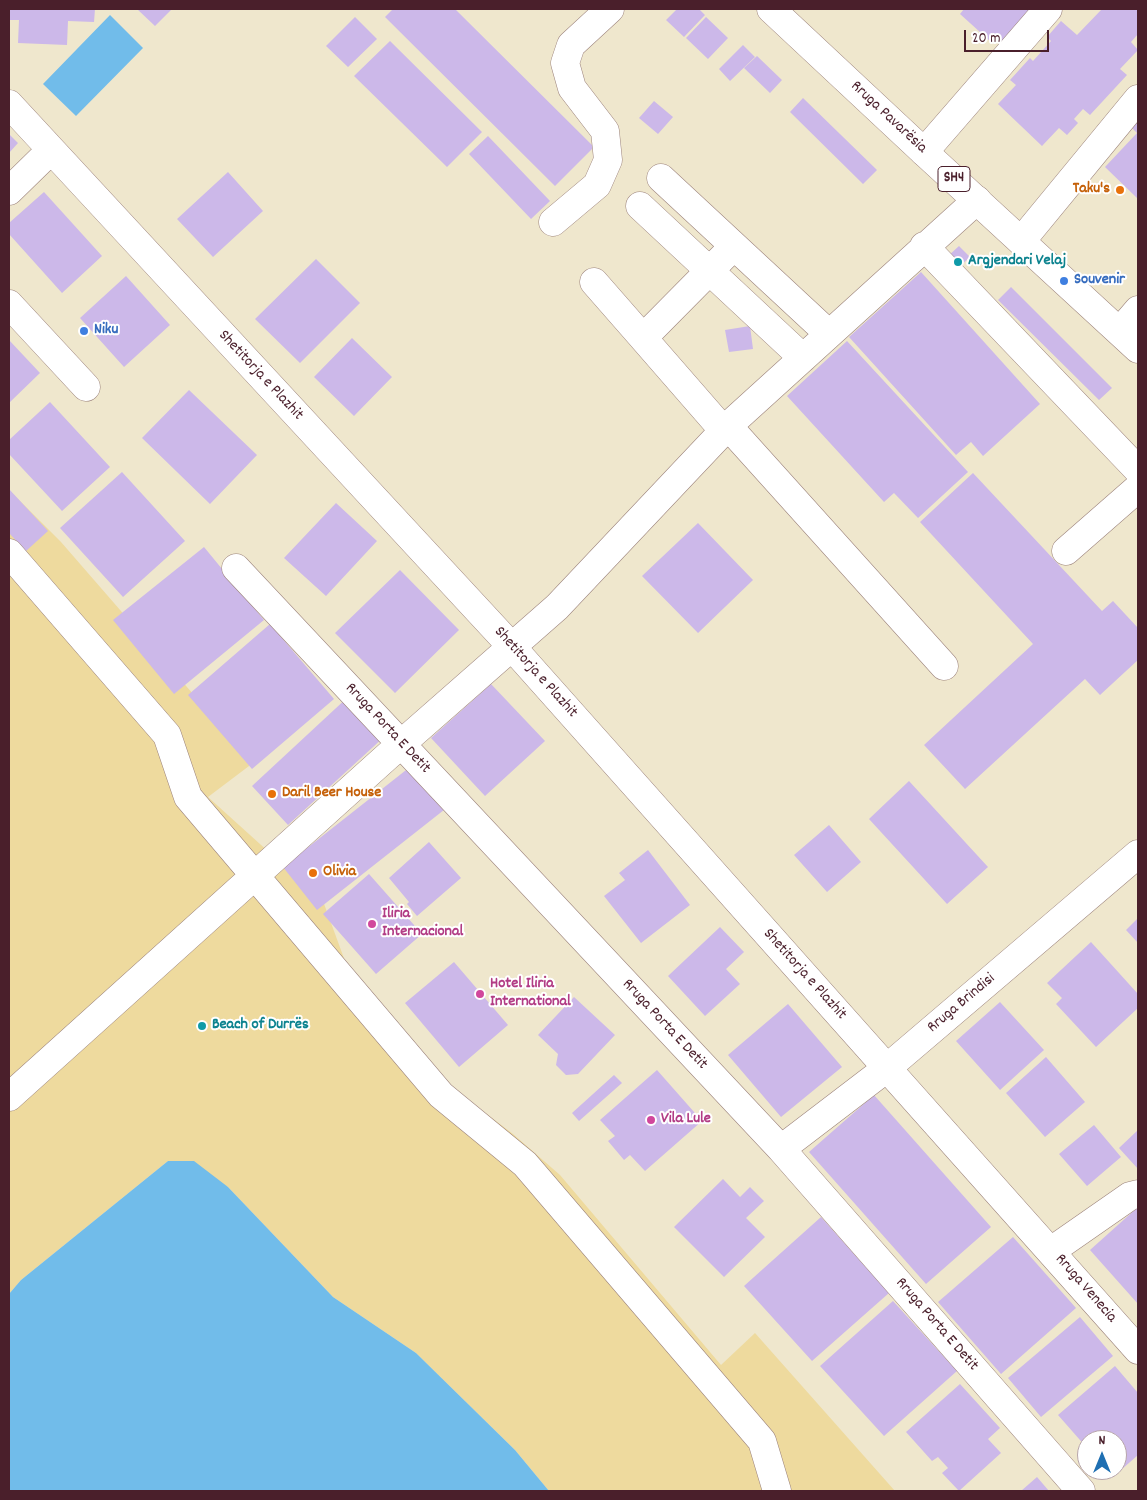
<!DOCTYPE html>
<meta charset="utf-8">
<style>
body{margin:0}
#map{position:relative;width:1147px;height:1500px;overflow:hidden;background:#efe7cd;font-family:Dekko,sans-serif}
canvas{display:block}
.frame{position:absolute;inset:0;border:10px solid #4a1f2b;pointer-events:none}
.north{position:absolute;left:1077px;top:1430px;width:50px;height:50px;box-sizing:border-box;background:#fff;border:1px solid #b7a5aa;border-radius:50%;rotate:0deg;font-size:14px;font-weight:700;line-height:20px;text-align:center;color:#4a1f2b}
.north::after{content:'';display:block;margin:auto;width:18px;height:22px;background:#1f6fb2;clip-path:polygon(50% 0,100% 100%,50% 72%,0 100%)}
.scale{position:absolute;left:964px;top:30px;width:85px;height:22px;box-sizing:border-box;border:2px solid #4a1f2b;border-top:0;padding-left:6px;font-size:15px;line-height:18px;white-space:nowrap;color:#4a1f2b;-webkit-text-stroke:4px #fff;paint-order:stroke}
</style>
<div id="map">
<canvas width="1147" height="1500"></canvas>
<div class="frame"></div>
<div class="north">N</div>
<div class="scale">20 m</div>
</div>
<script>
const c = document.querySelector('canvas').getContext('2d');
c.lineJoin = 'round';
function fillPath(path, color) { c.fillStyle = color; c.fill(path, 'evenodd'); }
function trace(path, color, width, dash) { c.strokeStyle = color; c.lineWidth = width; c.lineCap = dash ? 'butt' : 'round'; c.setLineDash(dash || []); c.stroke(path); }
function label(font, color, halo, rows, align = 'center') {
  c.font = font + ' Dekko,sans-serif'; c.lineWidth = 4; c.setLineDash([]); c.textBaseline = 'middle'; c.strokeStyle = halo; c.fillStyle = color; for (const [text, x, y, turn = 0] of rows) {
    c.save(); c.translate(x, y); c.rotate((+turn || 0) * Math.PI / 180); c.textAlign = isNaN(turn) ? turn : align; if (halo) c.strokeText(text, 0, 0); c.fillText(text, 0, 0); c.restore();
  }
}
fillPath(new Path2D(`
 M9,490L61,542L253,763L208,797L323,901L349,972L442,1080L513,1134L560,1175L721,1365L755,1333L895,1491H549L515,1450L416,1353L333,1297L228,1187L168,1161L21,1280L9,1294Z`), '#eeda9e');
fillPath(new Path2D(`
 M110,15L143,48L76,116L43,84Z
 M168,1161H194L228,1187L333,1297L416,1353L515,1450L549,1491H9V1294L21,1280Z`), '#71bcea');
fillPath(new Path2D(`
 M9,9H95L94,22L68,21L67,45L18,43L19,20H9Z
 M137,9H172L155,26Z
 M393,9H455L594,147L555,186L385,17Z
 M677,9H699L705,15L684,37L666,20Z
 M964,9H1039L1005,46L995,38L991,42L960,14Z
 M1102,9H1138V34L1131,42L1138,50L1120,69L1127,75L1090,115L1083,109L1074,119L1078,123L1067,135L1059,128L1042,146L998,104L1016,85L1010,80L1030,58L1033,61L1051,41L1047,37L1061,21L1077,35Z
 M355,17L377,39L348,67L326,46Z
 M706,17L728,38L708,59L686,38Z
 M390,41L482,132L447,167L354,76Z
 M743,45L755,57L730,81L719,69Z
 M757,56L782,80L770,93L744,68Z
 M803,98L877,170L863,184L790,112Z
 M654,101L673,117L658,134L639,118Z
 M1138,121V199L1105,167L1137,133L1132,128Z
 M9,134L18,143L9,153Z
 M488,136L550,201L531,219L469,154Z
 M228,172L263,211L213,257L177,219Z
 M44,192L102,256L62,293L9,234V223Z
 M959,246L970,257L958,268L947,257Z
 M316,259L360,303L300,363L255,319Z
 M921,272L1040,404L983,456L971,442L956,455L849,337Z
 M126,276L170,325L124,367L80,318Z
 M1011,287L1112,388L1099,400L998,300Z
 M750,326L753,349L729,352L725,330Z
 M352,338L392,377L354,416L314,377Z
 M9,340L40,373L9,403Z
 M847,341L968,472L918,518L894,493L884,502L787,396Z
 M189,390L257,455L210,504L142,438Z
 M50,402L110,467L62,511L9,454V440Z
 M122,472L185,541L123,597L60,528Z
 M973,473L1102,611L1113,601L1138,628V660L1100,695L1085,679L965,789L924,745L1033,644L920,522Z
 M9,489L48,531L26,551L9,533Z
 M336,503L377,541L326,596L284,558Z
 M698,523L753,580L698,633L642,576Z
 M204,547L264,620L174,694L113,620Z
 M400,570L459,630L395,693L335,633Z
 M270,624L334,699L252,769L188,695Z
 M491,684L545,741L485,796L431,738Z
 M349,696L385,736L288,825L252,786Z
 M415,763L449,806L317,910L283,867Z
 M909,781L988,867L947,904L869,819Z
 M829,825L861,862L827,892L794,855Z
 M429,842L461,878L417,916L407,904L409,902L389,878Z
 M648,850L690,905L641,943L604,896L625,880L619,873Z
 M369,874L422,934L376,974L323,914Z
 M1138,918V943L1126,930Z
 M720,927L744,952L726,969L740,984L705,1016L668,976Z
 M1091,942L1138,994V1008L1096,1047L1056,1004L1062,998L1047,983Z
 M454,962L508,1025L459,1067L405,1003Z
 M574,997L615,1035L578,1074L566,1075L556,1065L558,1054L538,1035Z
 M1000,1002L1044,1050L1000,1090L956,1041Z
 M788,1004L842,1067L781,1117L728,1055Z
 M1046,1057L1085,1102L1045,1137L1006,1093Z
 M657,1070L702,1121L645,1171L630,1155L624,1160L608,1141L615,1136L600,1120Z
 M614,1075L622,1083L579,1121L572,1113Z
 M874,1095L991,1227L926,1284L809,1152Z
 M1094,1125L1121,1157L1087,1186L1059,1154Z
 M1138,1130V1169L1119,1148Z
 M723,1179L740,1197L750,1187L764,1201L746,1218L765,1237L724,1277L674,1227Z
 M1138,1207V1304L1090,1250Z
 M821,1217L889,1293L812,1361L744,1286Z
 M1013,1237L1076,1308L1001,1374L938,1302Z
 M893,1301L957,1371L884,1436L820,1366Z
 M1080,1317L1113,1356L1041,1417L1008,1378Z
 M1115,1366L1138,1393V1455L1113,1477L1107,1470H1117V1440H1087V1448L1058,1415Z
 M960,1384L1000,1428L988,1439L1001,1453L959,1491L942,1473L948,1468L938,1457L932,1461L906,1432Z
 M1037,1477L1049,1491H1021Z`), '#ccb8e9');
const minor = new Path2D(`
 M9,104L512,647L1138,1350
 M924,152L1048,9
 M661,178L829,334
 M9,191L50,151
 M640,206L803,358
 M553,222L597,185L608,160L605,131L572,88L565,63L571,45L610,9
 M1022,240L1138,99
 M924,246L1138,470
 M594,282L643,338
 M9,304L86,387
 M1120,331L1138,310
 M724,431L643,338L734,246
 M1066,551L1138,488
 M9,553L167,735L188,797L441,1095L525,1164L762,1441L777,1491
 M236,568L781,1149L1081,1491
 M944,666L728,426L977,200
 M9,1097L401,744L557,607L728,426
 M781,1149L887,1068L1138,854
 M1051,1251L1130,1196L1138,1194`);
const major = new Path2D(`
 M771,9L924,152L1138,349`);
trace(minor, '#9c837c', 29);
trace(major, '#9c837c', 29);
trace(minor, '#fff', 28);
trace(major, '#fff', 28);
for (const [x, y, r, color] of [
 [1120,190,5,"#e8710a"],
 [958,262,5,"#0f9aa8"],
 [1064,281,5,"#3f7fe0"],
 [84,331,5,"#3f7fe0"],
 [272,794,5,"#e8710a"],
 [313,873,5,"#e8710a"],
 [372,924,5,"#d1479c"],
 [480,994,5,"#d1479c"],
 [202,1026,5,"#0f9aa8"],
 [651,1120,5,"#d1479c"]
]) { const dot = new Path2D(); dot.arc(x, y, r, 0, 2 * Math.PI); c.fillStyle = color; c.fill(dot); trace(dot, '#fff', 2); }
for (const [x, y, w] of [
 [954,179,32]
]) { const box = new Path2D(); box.roundRect(x - w / 2, y - 12.5, w, 25, 4); c.fillStyle = '#fff'; c.fill(box); trace(box, '#4a1f2b', 1); }
label('bold 15px', '#4a1f2b', null, [
 ["SH4",954,179]
]);
label('16px', '#4a1f2b', '#fff', [
 ["Rruga Pavarësia",888,118,43],
 ["Shetitorja e Plazhit",260,376,47],
 ["Shetitorja e Plazhit",535,673,48],
 ["Rruga Porta E Detit",387,729,47],
 ["Shetitorja e Plazhit",804,975,48],
 ["Rruga Brindisi",962,1004,-40],
 ["Rruga Porta E Detit",664,1025,47],
 ["Rruga Venecia",1085,1289,49],
 ["Rruga Porta E Detit",936,1325,49]
]);
label('bold 16px', '#c56008', '#fff', [
 ["Taku's",1110,190,"right"],
 ["Daril Beer House",282,794],
 ["Olivia",323,873]
], 'left');
label('bold 16px', '#0d838f', '#fff', [
 ["Argjendari Velaj",968,262],
 ["Beach of Durrës",212,1026]
], 'left');
label('bold 16px', '#366cbe', '#fff', [
 ["Souvenir",1074,281],
 ["Niku",94,331]
], 'left');
label('bold 16px', '#b23c85', '#fff', [
 ["Iliria",382,915],
 ["Internacional",382,933],
 ["Hotel Iliria",490,985],
 ["International",490,1003],
 ["Vila Lule",661,1120]
], 'left');
</script>
